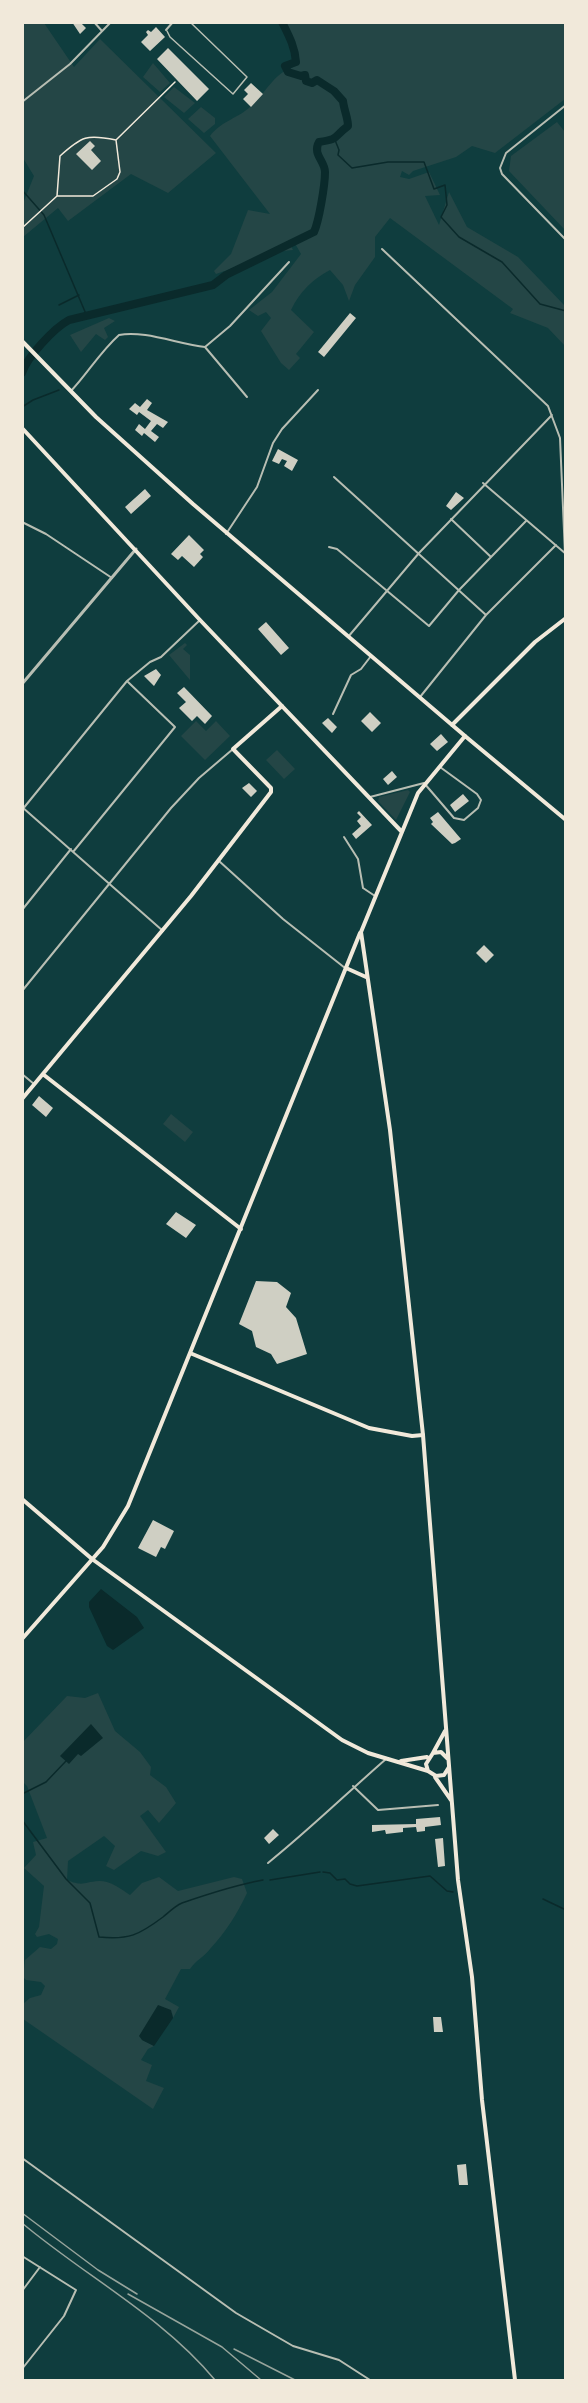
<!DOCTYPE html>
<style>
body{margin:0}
#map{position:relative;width:588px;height:2403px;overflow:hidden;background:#0f3d3e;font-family:"Exo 2",sans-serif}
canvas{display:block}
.frame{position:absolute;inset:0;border:24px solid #f1e9da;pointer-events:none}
</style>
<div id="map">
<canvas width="588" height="2403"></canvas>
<div class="frame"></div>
</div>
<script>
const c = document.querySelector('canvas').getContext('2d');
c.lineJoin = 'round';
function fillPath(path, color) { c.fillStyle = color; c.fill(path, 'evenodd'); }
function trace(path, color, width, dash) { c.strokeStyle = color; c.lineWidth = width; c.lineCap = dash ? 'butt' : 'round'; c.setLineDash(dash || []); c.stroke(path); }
fillPath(new Path2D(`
 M23,23H44L74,67L100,39L216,153L168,193L131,174L68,221L58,208L23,237L22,206L34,176L23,158Z
 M286,23H565V99L495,153L472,146L456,157L413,171L409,175L402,171L400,177L409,179L429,172L440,195L425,196L439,225L449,192L467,227L518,257L565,306V346L548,328L510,313L513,309L390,218L375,237V257L355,285L349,301L343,285L330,270C312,280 300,291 291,310L314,332L296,354L300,358L289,370L281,363L261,331L271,318L266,312L258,316L249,310L272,292L301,254L293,240L289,242L293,250C264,252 244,265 216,274L214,271L231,254L248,210L270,214L210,136C221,121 239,118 251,106C265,94 275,72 292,68L299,57Z
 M153,63L170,83L160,92L143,77Z
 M174,87L195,103L184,113L164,97Z
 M201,107L215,118V124L204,133L188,119Z
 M557,122L565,132V230L509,171L511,156Z
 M109,318L115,321L104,328L108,337L105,340L96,334L81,352L70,335Z
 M185,643L187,645L183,649L190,655V680L169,655Z
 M196,721L206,731L216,721L230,736L205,760L181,736Z
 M277,750L295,769L284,779L266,760Z
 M408,790L410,792L396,820L378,801L379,797Z
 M171,1114L193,1132L185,1142L163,1124Z
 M98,1693L115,1731L140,1752L151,1767L150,1775L166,1787L176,1803L159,1823L148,1810L140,1816L166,1852L158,1856L141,1851L114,1870L106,1866L115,1846L104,1836L68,1861L67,1880C84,1887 83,1882 99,1881C111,1881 121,1889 130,1895L142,1883L159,1877L178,1891L234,1877L242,1879L247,1893C237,1914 226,1932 210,1949C204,1957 196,1960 190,1969H181L165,1999L179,2007L173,2018L172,2013L142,2040L154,2046L148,2049L141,2060L152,2065L146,2081L164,2088L153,2109L23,2019V2004L30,1998L41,1995L45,1986L41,1982L26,1980L23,1977L25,1960L40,1947L51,1949L57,1944L58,1939L49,1934L37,1937L35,1934L39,1927L44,1886L24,1868L36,1855L33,1842L47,1838L27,1786L23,1782L22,1743L67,1696L85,1698Z`), '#244646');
fillPath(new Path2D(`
 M101,1589L137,1617L144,1628L113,1650L107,1646L89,1607V1602Z
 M91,1724L103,1738L81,1756L78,1754L69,1764L60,1756Z
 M158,2005L171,2010L173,2018L154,2046L142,2040L139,2036Z`), '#0a2a2b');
trace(new Path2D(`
 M335,140L339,150L338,155L352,168L388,162H424L434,189L445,185L447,205L441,217L459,237L502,262L540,304L566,311
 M22,190L44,215L86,314
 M59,305L79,295
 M22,407L33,400L59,390
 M22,1794L46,1782L66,1761
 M22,1820L66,1879L90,1903L99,1937C129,1940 139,1935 163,1917C169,1912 175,1906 182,1903C208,1894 235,1885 263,1880
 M323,1872L330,1873L337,1880L345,1879L350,1884L357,1886L430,1876L447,1891L453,1892
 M270,1880L320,1872
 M543,1899L566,1910`), '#0a2a2b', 1.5);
trace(new Path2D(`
 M22,373C27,357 54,328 69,320L213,285L226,275L314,232C319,221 325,185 325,172C325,161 312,154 319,142C340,139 332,138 348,126C348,118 344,110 343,101L334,91L317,80L312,83L306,81L305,75L301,76L288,72L285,66L296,62C295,47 289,36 282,22`), '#0a2a2b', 8);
fillPath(new Path2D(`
 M72,22H80L86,28L80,34Z
 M156,27L165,37L150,51L141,42L148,35L146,32L148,30L151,32Z
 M168,48L209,89L197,101L157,59Z
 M251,83L263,94L251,107L243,99L248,94L244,90Z
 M90,141L95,146L91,150L101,161L92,170L76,154Z
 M350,313L356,318L324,357L318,352Z
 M147,399L152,403L147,410L168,422L163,428L157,424L151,431L159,437L155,442L144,433L142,436L135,430L139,424L145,429L151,421L139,412L137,415L129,409L135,403L140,407Z
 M278,449L298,460L292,471L284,466L287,461L282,459L279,464L272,461Z
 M145,489L151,496L131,514L125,507Z
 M456,492L464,498L451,510L446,506Z
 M189,535L204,550L200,554L203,557L194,567L182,556L178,560L171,554Z
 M266,622L289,648L281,655L258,629Z
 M156,669L161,675L154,686L144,676Z
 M184,687L212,716L205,724L197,716L192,721L179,708L186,702L177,693Z
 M370,712L381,723L372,732L361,721Z
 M328,718L337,727L332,733L322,723Z
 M441,734L448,742L437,751L430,744Z
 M392,771L397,777L388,785L383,779Z
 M249,783L257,791L251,797L242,788Z
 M463,794L469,801L455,812L450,805Z
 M359,811L372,825L356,839L352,834L361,826L357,821L361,817L357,813Z
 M438,812L461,839L455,843L452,844L431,824L433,822L430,818Z
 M484,945L494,955L486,963L476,953Z
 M39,1096L53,1108L46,1117L32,1105Z
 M176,1212L196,1225L186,1238L166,1224Z
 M256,1281L277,1282L291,1293L286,1307L296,1318L307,1354L277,1364L271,1354L256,1347L252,1331L239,1324Z
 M153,1520L174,1531L165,1549L161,1547L156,1557L138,1548Z
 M440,1817L441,1825L425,1827V1831L417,1832L416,1827L403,1828V1832L386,1834L385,1830L372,1832V1825L416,1824V1819Z
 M273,1829L279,1835L269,1844L264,1838Z
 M443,1838L445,1866L438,1867L435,1839Z
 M433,2017H441L443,2032H434Z
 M466,2164L468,2185H459L457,2165Z`), '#cfcfc3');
trace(new Path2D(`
 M116,140L175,82
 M22,228L57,196H93L117,179L120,172L116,140C87,134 82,136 60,156L57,196`), '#f1e9da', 1.5);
trace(new Path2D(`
 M167,31L170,37L233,94L247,77L190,22`), '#b8beb3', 1.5);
trace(new Path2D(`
 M94,22L102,31
 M166,30L173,22
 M22,102L70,64L111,22
 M566,105L506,153L500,168L502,174L566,240
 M382,249L548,406L560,438L565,554
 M205,347L247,397
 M71,391C88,373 100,352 119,335C144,330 178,344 205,347L230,326L289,262
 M334,477L486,615
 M483,483L566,554
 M451,519L491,557
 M22,522L46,534L112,578
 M226,534L257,487L273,443L282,429L318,390
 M329,547L337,549L429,626L459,590L526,521
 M348,637L419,553L552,415
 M420,697L486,615L556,545
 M333,714L351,675L361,669L371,656
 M370,797L424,783L454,818L464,820L478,808L481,800L477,794L440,767
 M22,807L163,931
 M22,810L127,681L150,662L161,657L200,620
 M344,837L358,859L363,888L375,896
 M73,852L175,727L128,682
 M219,861L283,919L345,968
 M22,910L71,849
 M22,991L171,808L199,778L233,749
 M22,1074L34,1084
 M353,1786L378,1810L438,1805
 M268,1863C309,1830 347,1793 386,1759
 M22,2158L236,2313L293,2346L339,2360L370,2380
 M22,2256L76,2290L64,2316L22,2369
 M22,2291L40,2267`), '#b8beb3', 2);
trace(new Path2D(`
 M22,684L136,549`), '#b8beb3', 3);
trace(new Path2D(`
 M22,341L96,417L193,504L465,736
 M452,725L535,642L566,618
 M44,1075L241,1229
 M22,1099L191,896L271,792V788L233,749L282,706
 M190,1353L369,1428L412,1436L423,1435
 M22,1499L92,1559
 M22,1639L103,1547L128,1506L360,933`), '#f1e9da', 4);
trace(new Path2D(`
 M22,428L200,620L402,832
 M346,968L366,977
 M92,1559L342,1740L368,1753L428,1771
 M433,1753L445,1731
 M448,1759L441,1752L433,1753L426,1764L428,1771L436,1776L444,1775L449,1767
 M401,1761L427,1757
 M435,1777L451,1800
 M515,2380L482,2100L472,1977L458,1880L423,1435L390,1130L361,932L418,793L465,736L566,820`), '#f1e9da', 4);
trace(new Path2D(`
 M22,2213L98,2270L137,2294
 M22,2223C85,2276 162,2316 215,2380
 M128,2294L222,2347L261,2380
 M234,2349L295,2380`), '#97a49c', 1.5);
</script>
